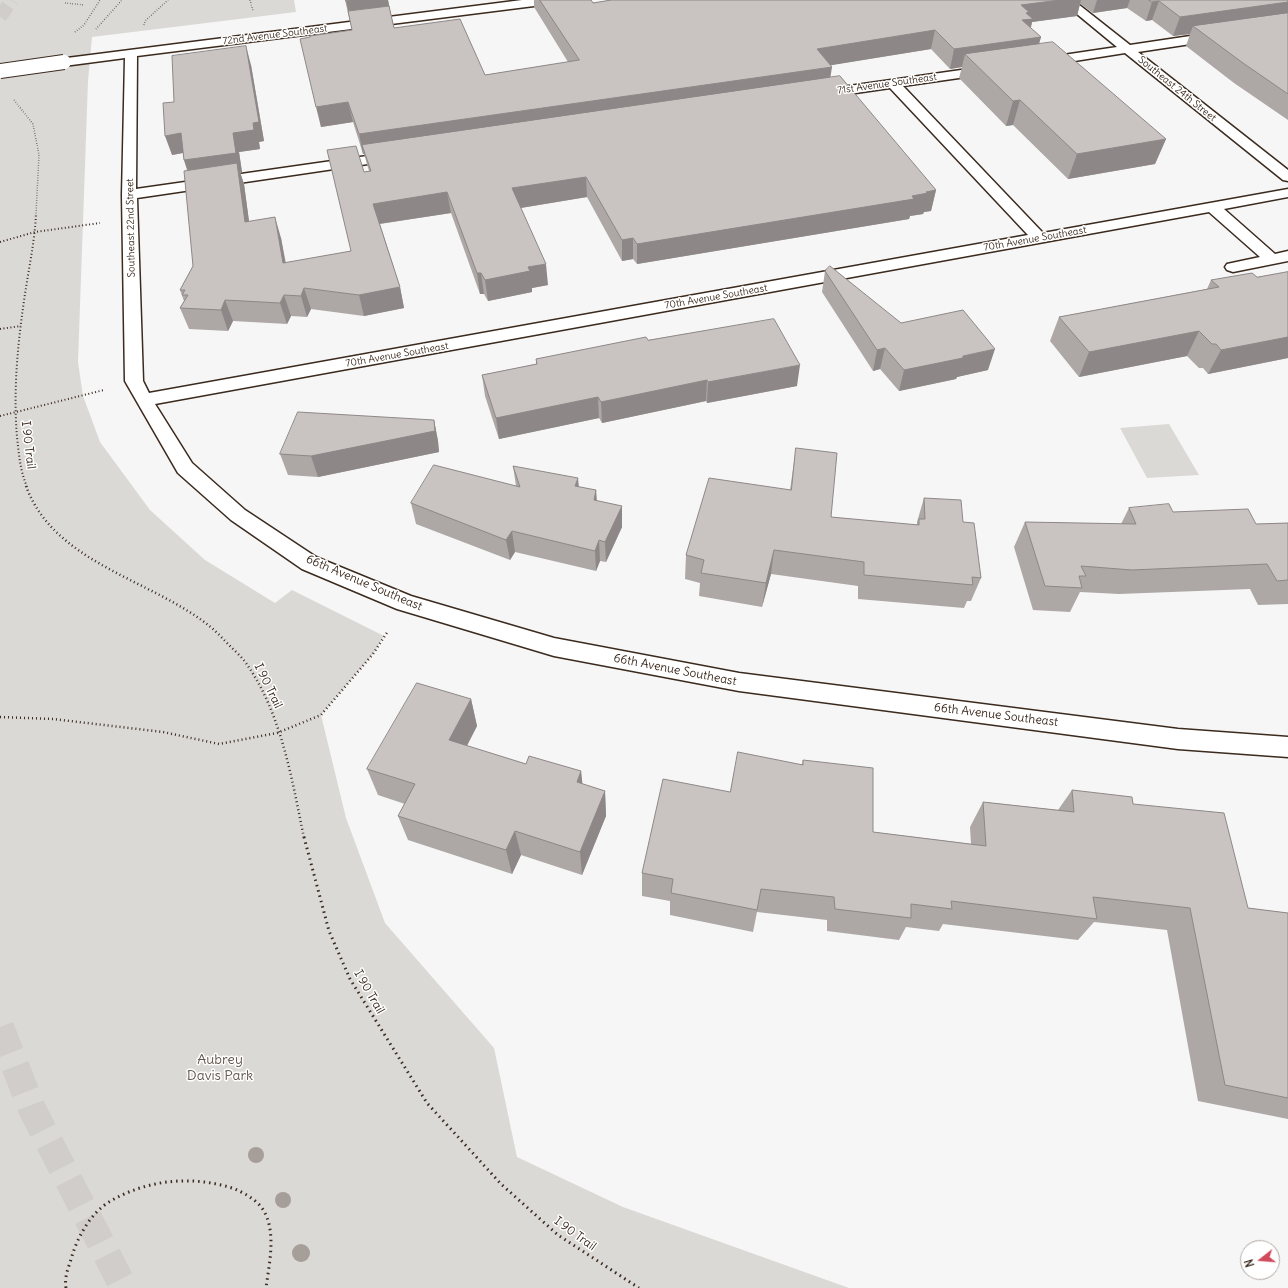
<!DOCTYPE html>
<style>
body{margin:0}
#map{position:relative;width:1288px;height:1288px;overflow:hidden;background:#f7f6f6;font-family:Delius,sans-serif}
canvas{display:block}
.north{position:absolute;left:1240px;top:1240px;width:40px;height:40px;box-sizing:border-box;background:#fff;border:1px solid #b1aaa5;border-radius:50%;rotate:253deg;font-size:11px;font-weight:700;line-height:16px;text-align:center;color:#3b2a1e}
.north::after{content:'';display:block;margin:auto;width:14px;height:18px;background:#d1495b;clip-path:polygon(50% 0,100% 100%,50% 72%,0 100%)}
</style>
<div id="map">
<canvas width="1288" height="1288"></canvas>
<div class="north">N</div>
</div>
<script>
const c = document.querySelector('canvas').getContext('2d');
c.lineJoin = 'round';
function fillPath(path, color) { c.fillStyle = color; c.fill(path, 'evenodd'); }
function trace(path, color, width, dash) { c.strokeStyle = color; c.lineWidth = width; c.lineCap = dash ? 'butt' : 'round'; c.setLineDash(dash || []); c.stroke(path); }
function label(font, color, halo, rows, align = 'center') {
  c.font = font + ' Delius,sans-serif'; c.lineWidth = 3; c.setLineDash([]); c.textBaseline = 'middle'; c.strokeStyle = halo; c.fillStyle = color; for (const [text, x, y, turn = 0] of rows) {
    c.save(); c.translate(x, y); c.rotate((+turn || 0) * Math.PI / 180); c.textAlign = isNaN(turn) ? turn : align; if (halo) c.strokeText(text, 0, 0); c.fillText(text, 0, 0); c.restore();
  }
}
fillPath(new Path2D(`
 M0,0H294L296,12L92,37L88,81L78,362L83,396L100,442L150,510L205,560L275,603L292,590L384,636L373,654L321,715L346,818L385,923L494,1048L517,1157L623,1207L849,1288H0Z
 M1169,424L1199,475L1147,478L1120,428Z`), '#dbd9d6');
trace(new Path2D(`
 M0,17L12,0`), '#d1cdcb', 14, [14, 6]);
trace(new Path2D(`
 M0,1027L32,1109L124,1288`), '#d1cdcb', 28, [28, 14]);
const minor = new Path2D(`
 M522,0H556L550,4L137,56L136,189L395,152L400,153L402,156L400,159L395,160L137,198L143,381L149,393L1028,235L890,88L821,98L816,97L814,94L816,91L821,90L989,66L995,70L994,73L903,86L1043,233L1288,189V197L1224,209L1275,254L1288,251V261L1233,272L1227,270L1225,267L1227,264L1260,257L1209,212L155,404L192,463L245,510L316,557L411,596L554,638L739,673L1178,729L1288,737V757L1178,749L739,691L554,656L397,609L302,569L231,520L178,473L125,381L122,195L125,58L64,66L59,65L58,62L59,59Z
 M1060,0H1073L1130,45L1217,32L1221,33L1223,36L1221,39L1217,40L1138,52L1288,170V181L1283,180L1125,53L1043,66L1038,65L1037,62L1038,59L1043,58L1117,47Z`);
trace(minor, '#3b2a1e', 3);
trace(new Path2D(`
 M250,0L253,11
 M65,3L84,5
 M144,25L145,21L168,0
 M96,29L122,0
 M75,32L84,25L100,0
 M14,100L33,124L39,155L36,214`), '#3b2a1e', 1.5, [0.5, 2]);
trace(new Path2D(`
 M0,242L35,232L100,223
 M0,329L21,326
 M0,416L104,390
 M27,487C20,470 19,455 17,437C13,389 18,341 25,294C29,267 35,240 36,213`), '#3b2a1e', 2, [1, 2.5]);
trace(new Path2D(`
 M26,486C54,563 150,579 208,625C216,631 223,639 230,646C236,652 244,659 248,666C282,716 292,780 304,838
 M0,717L53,719L163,732L219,744L277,733L321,715L373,654L388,631`), '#3b2a1e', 2.5, [1, 3]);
trace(new Path2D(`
 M304,837L329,931L350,979L427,1103L501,1184L558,1235L639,1288
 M66,1288C64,1276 69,1267 72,1256C78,1236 91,1213 109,1202C147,1179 194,1175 235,1189C246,1194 259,1201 265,1213C276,1235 269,1265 266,1288`), '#3b2a1e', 3, [1.5, 4]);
fillPath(minor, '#fff');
const minorBridge = new Path2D(`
 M0,71L64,62`);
trace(minorBridge, '#3b2a1e', 16, []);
trace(minorBridge, '#fff', 14);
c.fillStyle = '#a69e98';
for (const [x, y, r] of [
 [256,1155,8],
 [283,1200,8],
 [301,1253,9]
]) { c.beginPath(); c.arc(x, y, r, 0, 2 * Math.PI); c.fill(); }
fillPath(new Path2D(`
 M345,0H388L394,28L485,75L568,62L534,7V0H591L593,3L611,0H1288V120L1234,83L1186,46L1190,34L1173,36L1152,20L1146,21L1127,8L1093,13L1080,4L1077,16L1032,22L1031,28L1041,37L1039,44L1166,139L1155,164L1068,179L1013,125L1006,126L959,78L962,67L950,69L931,49L831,65L830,78L936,190L931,211L924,212L923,214L910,216L909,219L637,264L633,259L622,261L587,197L521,208L548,285L532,288V292L488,301L484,294H480L451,213L380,224L400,287L404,308L364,316L311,309L307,317L291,316L287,324L233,321L228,331L189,329L180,308L184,301L180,290L193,266L187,170L184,160L183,153L172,155L174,102L251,65L264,141L259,142L260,149L239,152L242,172H240L244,184L249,222L281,238L286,263L351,251L364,172L369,171L364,154H363L353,122L321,127L310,37L352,30Z
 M825,271L901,323L988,370L957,377L956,379L899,391L880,369L873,371L822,292Z
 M1288,272V358L1208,374L1203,368H1199L1187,356L1079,377L1050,341L1059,317L1207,289L1211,280L1257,277Z
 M648,340L797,386L707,403L706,401L602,423L599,418L499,439L485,396L482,375L536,364V359Z
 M434,420L438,441L439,452L318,477L288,475L280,454Z
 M796,448L831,517L917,525V522L924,498L963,522L981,578L971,601H967L964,608L858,599V586L771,574L762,607L699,596L700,583L685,579L686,555L790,490Z
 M513,466L579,487L596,490L597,501L622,506V527L606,562L600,561L596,571L515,552L510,560L416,524L411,503L516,486Z
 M1129,508L1173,512L1256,524L1288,523V604L1258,605L1250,589L1119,594L1080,592L1070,612L1033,610L1014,547L1025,522L1121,524Z
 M471,699L477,726L467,746L526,764L581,771L582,784L605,791L606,816L582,875L521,855L512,874L408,840L398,816L405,804L378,795L367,769Z
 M803,760L873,832L971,844L970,827L983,802L1058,810L1072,790L1133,804L1248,908L1288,913V1119L1198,1101L1167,930L1094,922L1078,940L943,924L939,931L906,927L899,940L827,931V920L757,912L753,932L670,915V901L642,896V873L730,792L802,764Z`), '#ada8a6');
fillPath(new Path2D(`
 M356,0H388L391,15L350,20L346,1Z
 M1060,0H1081L1077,16L1032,22L1028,38L1016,24L1021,5Z
 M1097,0H1130L1127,8L1093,13Z
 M1159,1L1152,20L1146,21L1152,2Z
 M1288,2V20L1193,26L1190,34L1173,36L1180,17Z
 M935,30L931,49L814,68L817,49Z
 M1041,37L1035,56L965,54L962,67L950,69L954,49Z
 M246,46L251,65L264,141L259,142L260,149L239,152L242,172H240L244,184L252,243L191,180L184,160L233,133L253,123Z
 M832,67L829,86L362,145L364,154H363L359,134Z
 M1020,100L1013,125L1006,126L1013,101Z
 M348,102L353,122L321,127L316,107Z
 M181,133L188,152L172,155L165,136Z
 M1166,139L1155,164L1068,179L1077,154Z
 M586,177L587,197L514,209L512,188Z
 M936,190L931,211L924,212L923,214L910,216L909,219L637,264V244L912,196L926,192Z
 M447,192L451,213L378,224L373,204Z
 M275,217L281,238L289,284L283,263Z
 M633,238V259L622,261V240Z
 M546,264L548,285L532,288V292L488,301L485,280L528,267Z
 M477,273H481L484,294H480Z
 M400,287L404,308L364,316L359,295Z
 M304,288L311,309L307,317L301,296Z
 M284,295L291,316L287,324L280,303Z
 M225,300L233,321L228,331L221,310Z
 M1199,331L1187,356L1079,377L1089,352Z
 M1288,337V358L1208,374L1221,350Z
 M885,348L880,369L873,371L877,350Z
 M995,349L988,370L957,377L956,379L899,391L904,370L963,356Z
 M800,365L797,386L707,403L708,382Z
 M707,380L706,401L602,423L601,402Z
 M598,397L599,418L499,439L496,418Z
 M434,420L438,441L439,452L318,477L311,456Z
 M578,478L580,498L575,486Z
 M596,490L597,511L594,500Z
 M622,506V527L606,562L605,542Z
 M512,531L515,552L510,560L506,540Z
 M599,540L600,561L596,571L595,551Z
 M774,550L771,574L762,607L766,583Z
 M471,699L477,726L456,766L449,740Z
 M581,771L584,797L577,782Z
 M605,791L606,816L582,875L580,852Z
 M515,831L521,855L512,874L506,850Z`), '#8d8887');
const building = new Path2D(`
 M346,0H356L346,1Z
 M540,0H591L593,3L611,0H1060L1021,5L1029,12L1026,13L1033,19L1022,20L1041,37L954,49L935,30L817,49L832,67L359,134L348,102L316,107L300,39L310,37V36L352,30L348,11L389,6L394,28L460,19L485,75L579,60Z
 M1149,0H1288V2L1180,17L1159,1L1152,2Z
 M1288,13V94L1243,63L1193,26Z
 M1053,42L1166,139L1077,154L1020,100L1013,101L965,54Z
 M246,46L259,122L253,123L254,130L233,133L236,153L184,160L181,133L165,136L163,103L174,102L172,56Z
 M840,76L936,190L926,192L928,193L912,196L914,199L637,244L633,238L622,240L586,177L512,188L546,264L528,267L530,271L485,280L481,273H477L447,192L373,204L400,287L359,295L304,288L301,296L284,295L280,303L225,300L221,310L180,308L188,295H182L185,290H180L193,266L184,171L237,163L245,222L275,217L283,263L351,251L327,150L356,146L364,172L371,171L362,145Z
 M830,266L901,323L963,310L995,349L963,356V358L904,370L885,348L877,350L825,271Z
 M1288,272V337L1221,350L1216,344H1212L1199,331L1089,352L1059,317L1219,287L1211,280L1252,273L1257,277Z
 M774,319L800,365L708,382L707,380L601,402L598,397L496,418L482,375L537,364L536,359L646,337L648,340Z
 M298,412L434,420L435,431L311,456L280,454Z
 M796,448L837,453L831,517L919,525V519H925L924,498L961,500L963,522L974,523L981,578L972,577L973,585L864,575V562L774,550L766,583L701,573L704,560L686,555L709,478L791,490Z
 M434,465L520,487L513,466L578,478L575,486L596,490L594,500L622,506L605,542L599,540L595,551L512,531L506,540L411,503Z
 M1169,504L1173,512L1248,509L1256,524L1288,523V580L1277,581L1267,564L1132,570L1081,566L1086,576H1079L1082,588L1045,586L1025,522L1136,524L1129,508Z
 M417,683L471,699L449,740L526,764L529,756L581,771L577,782L605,791L580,852L515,831L506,850L398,816L415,784L367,769Z
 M738,752L803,765V760L873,768V832L986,846L983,802L1074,812L1072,790L1132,797L1133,804L1224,813L1248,908L1288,913V1098L1225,1085L1190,908L1093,897L1097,919L951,901L952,909L911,904V918L835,909L834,897L761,889L757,910L671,893L673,879L642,873L663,779L730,792Z`);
fillPath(building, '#c9c3c1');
trace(building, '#8d8887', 1);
label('10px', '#3b2a1e', '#fff', [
 ["72nd Avenue Southeast",275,35,-7],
 ["71st Avenue Southeast",887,84,-8],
 ["Southeast 24th Street",1177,89,39],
 ["Southeast 22nd Street",131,228,-91],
 ["70th Avenue Southeast",1035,239,-10],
 ["70th Avenue Southeast",716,297,-10],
 ["70th Avenue Southeast",397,355,-10]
]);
label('12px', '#3b2a1e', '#fff', [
 ["I 90 Trail",28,445,83],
 ["66th Avenue Southeast",364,583,23],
 ["66th Avenue Southeast",675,670,11],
 ["I 90 Trail",268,686,64],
 ["66th Avenue Southeast",996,715,7],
 ["I 90 Trail",369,992,60],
 ["I 90 Trail",575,1234,36]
]);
label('14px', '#63564c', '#fff', [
 ["Aubrey",220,1060],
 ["Davis Park",220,1076]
]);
</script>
